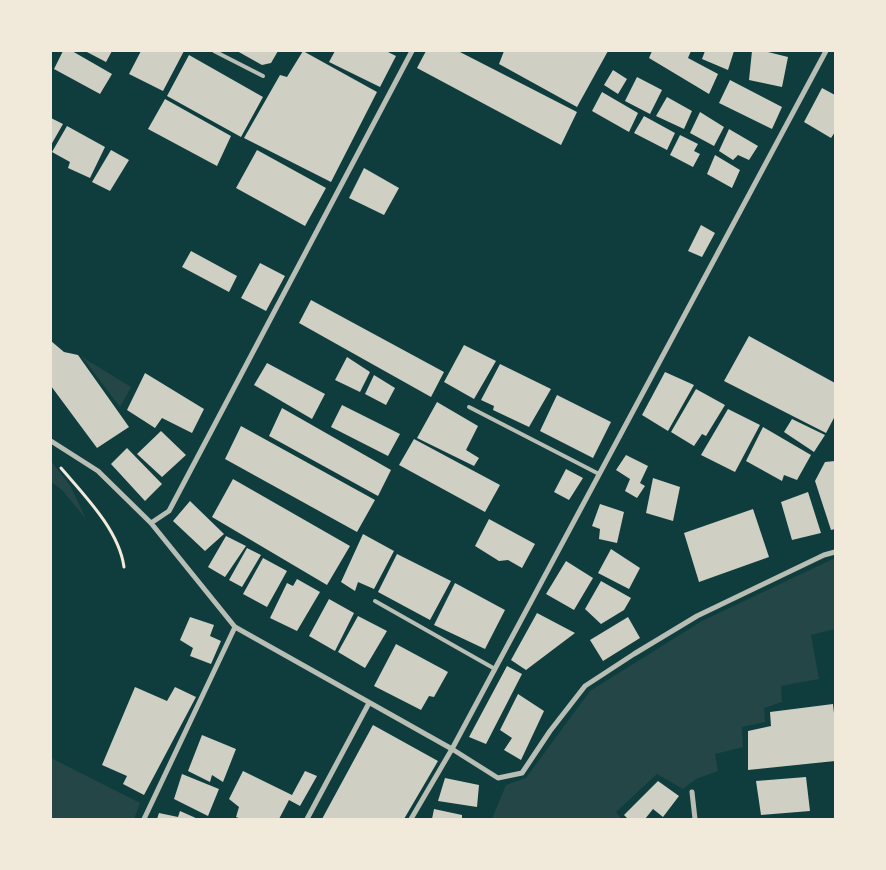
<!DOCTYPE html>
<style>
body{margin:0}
#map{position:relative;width:886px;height:870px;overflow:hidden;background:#0f3d3e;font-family:Roboto,sans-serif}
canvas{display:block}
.frame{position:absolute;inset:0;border:52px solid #f1e9da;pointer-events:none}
</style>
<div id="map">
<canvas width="886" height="870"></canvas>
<div class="frame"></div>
</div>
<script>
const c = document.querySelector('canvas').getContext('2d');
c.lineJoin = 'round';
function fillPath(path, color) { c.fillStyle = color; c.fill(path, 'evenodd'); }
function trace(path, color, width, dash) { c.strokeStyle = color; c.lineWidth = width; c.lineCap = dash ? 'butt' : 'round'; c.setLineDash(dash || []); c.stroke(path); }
fillPath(new Path2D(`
 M82,357L131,387L120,407Z
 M51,461L70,485L86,519L62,490L51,482Z
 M835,558V629L811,635L819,679L781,686L782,702L764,708L765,722L742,727L743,747L715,754L718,771L696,779L683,789L657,774L616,812L621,819H492L506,785L526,778L590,691L702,621Z
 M51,758L140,803L134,819H51Z`), '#244646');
fillPath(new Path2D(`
 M63,51H72L112,74L100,94L54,69Z
 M85,51H112L106,62Z
 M141,51H184L163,91L129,74Z
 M237,51H278L271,63L262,65Z
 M303,51L377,92L331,182L244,138L280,75L287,77Z
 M335,51H386L396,56L380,87L329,62Z
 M426,51H458L577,112L561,145L417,68Z
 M504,51H608L577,107L499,64Z
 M652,51H691L688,58L718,74L709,94L649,58Z
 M705,51H734L728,70L702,59Z
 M752,51H764L788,57L782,87L749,80Z
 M189,55L263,97L241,137L167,96Z
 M613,70L627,79L618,94L604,85Z
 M637,77L662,90L650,114L625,101Z
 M730,80L782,107L772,129L719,103Z
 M822,88L835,95V132L831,138L804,122Z
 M602,92L638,113L629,132L592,111Z
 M667,97L692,111L684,129L656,116Z
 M165,99L231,136L217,166L148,129Z
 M700,112L724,127L714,146L690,133Z
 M644,116L675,133L667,150L634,133Z
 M51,118L63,124L51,145Z
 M67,126L105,147L90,178L68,168L70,162L52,152Z
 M729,129L758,146L749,160L738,155L733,160L719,151Z
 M680,135L698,144L694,151L700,154L693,167L670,155Z
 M111,150L129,160L110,191L92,182Z
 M257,150L326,188L305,226L236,188Z
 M715,155L740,170L732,188L707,174Z
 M364,168L399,188L384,215L349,198Z
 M701,225L715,233L702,257L688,251Z
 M191,251L237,276L229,292L182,267Z
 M260,263L285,276L266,311L241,298Z
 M311,300L444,372L431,397L299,323Z
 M749,336L835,383V416L826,433L724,381Z
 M51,341L64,352L78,355L129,427L97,448L51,386Z
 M464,345L496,361L474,399L444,382Z
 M347,357L370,372L360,392L335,380Z
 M267,363L325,394L312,419L254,385Z
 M500,364L551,389L529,427L493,410L494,406L481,400Z
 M665,372L694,385L668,431L642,415Z
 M145,373L204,409L192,433L162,418L155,428L127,410Z
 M374,375L395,388L386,405L365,394Z
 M696,389L725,405L706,436L702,434L694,446L671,432Z
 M557,395L611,422L593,458L540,431Z
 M437,402L478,426L466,450L479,458L474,466L417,438Z
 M342,405L400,434L388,456L331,427Z
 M282,408L391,470L378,496L269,436Z
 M728,409L760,425L735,472L701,455Z
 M792,419L825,435L814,452L784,432Z
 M241,426L375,500L357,532L225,459Z
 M763,427L811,455L797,480L784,475L782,481L746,461Z
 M161,431L186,455L162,477L137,454Z
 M414,439L500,485L485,512L399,465Z
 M127,448L162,484L145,501L111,464Z
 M626,455L648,466L640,483L645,486L637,498L625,491L630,479L616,470Z
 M835,461V529L831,530L815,481L825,462Z
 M566,469L583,478L569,500L554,492Z
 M653,478L680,487L673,521L646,513Z
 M233,479L350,546L327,585L212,517Z
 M808,492L821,533L792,540L781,502Z
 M190,501L224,534L205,551L173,521Z
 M600,504L624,512L617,543L599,539L600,529L592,526Z
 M753,509L769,557L699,582L684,533Z
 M489,519L535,544L522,568L508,560L499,561L475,546Z
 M363,534L394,551L374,589L358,582L355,591L341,582Z
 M226,536L246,546L225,577L208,567Z
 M247,548L261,555L242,587L229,580Z
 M611,549L640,568L629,589L598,573Z
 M397,554L451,581L430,620L378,592Z
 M263,558L287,571L267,607L243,594Z
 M566,561L593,578L574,610L546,594Z
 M297,579L320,592L297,631L270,618L287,583L293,586Z
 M601,581L631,598L624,610L601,624L585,609Z
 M455,583L505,610L485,649L434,625Z
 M329,599L354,613L335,651L309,636Z
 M537,613L575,633L526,670L511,660Z
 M358,616L387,631L365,668L338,652Z
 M190,617L214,625L210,636L221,641L211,664L190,656L193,648L180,640Z
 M628,617L640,638L603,661L590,640Z
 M396,644L448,672L434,697L429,696L421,710L374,686Z
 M507,666L522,674L486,744L469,737Z
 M135,687L167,701L175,687L196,697L144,795L123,784L127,776L102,765Z
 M518,694L544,711L521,760L504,750L512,738L500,730Z
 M833,704L835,722V761L748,770V731L771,726L770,712Z
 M373,725L438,761L404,819H322Z
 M202,735L236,749L223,782L212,775L210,782L188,771Z
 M243,771L292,795L305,771L317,776L300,806L289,800L279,819H241L236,817L239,807L229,799Z
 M182,774L219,789L208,816L174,799Z
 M806,777L810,811L761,815L756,781Z
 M445,778L479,785L477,807L438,801Z
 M658,781L679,796L663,817L653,809L645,819H628L624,815Z
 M434,809L462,815V819H432Z
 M180,811L198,819H157L159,813L178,817Z`), '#cfcfc3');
trace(new Path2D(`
 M61,468C84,495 119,530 124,567`), '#f1e9da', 3);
trace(new Path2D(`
 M214,51L263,76
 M469,407L599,474
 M375,601L495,669`), '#b8beb3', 4);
trace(new Path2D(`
 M51,441L98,471L151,523L235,627L452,749L826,51
 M151,523L169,511L412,51
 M692,792L695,819
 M144,819L235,627
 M307,819L369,703
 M411,819L452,749L498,778L522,773L550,731L585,686L634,654L697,616L824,555L835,552`), '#b8beb3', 5);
</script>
